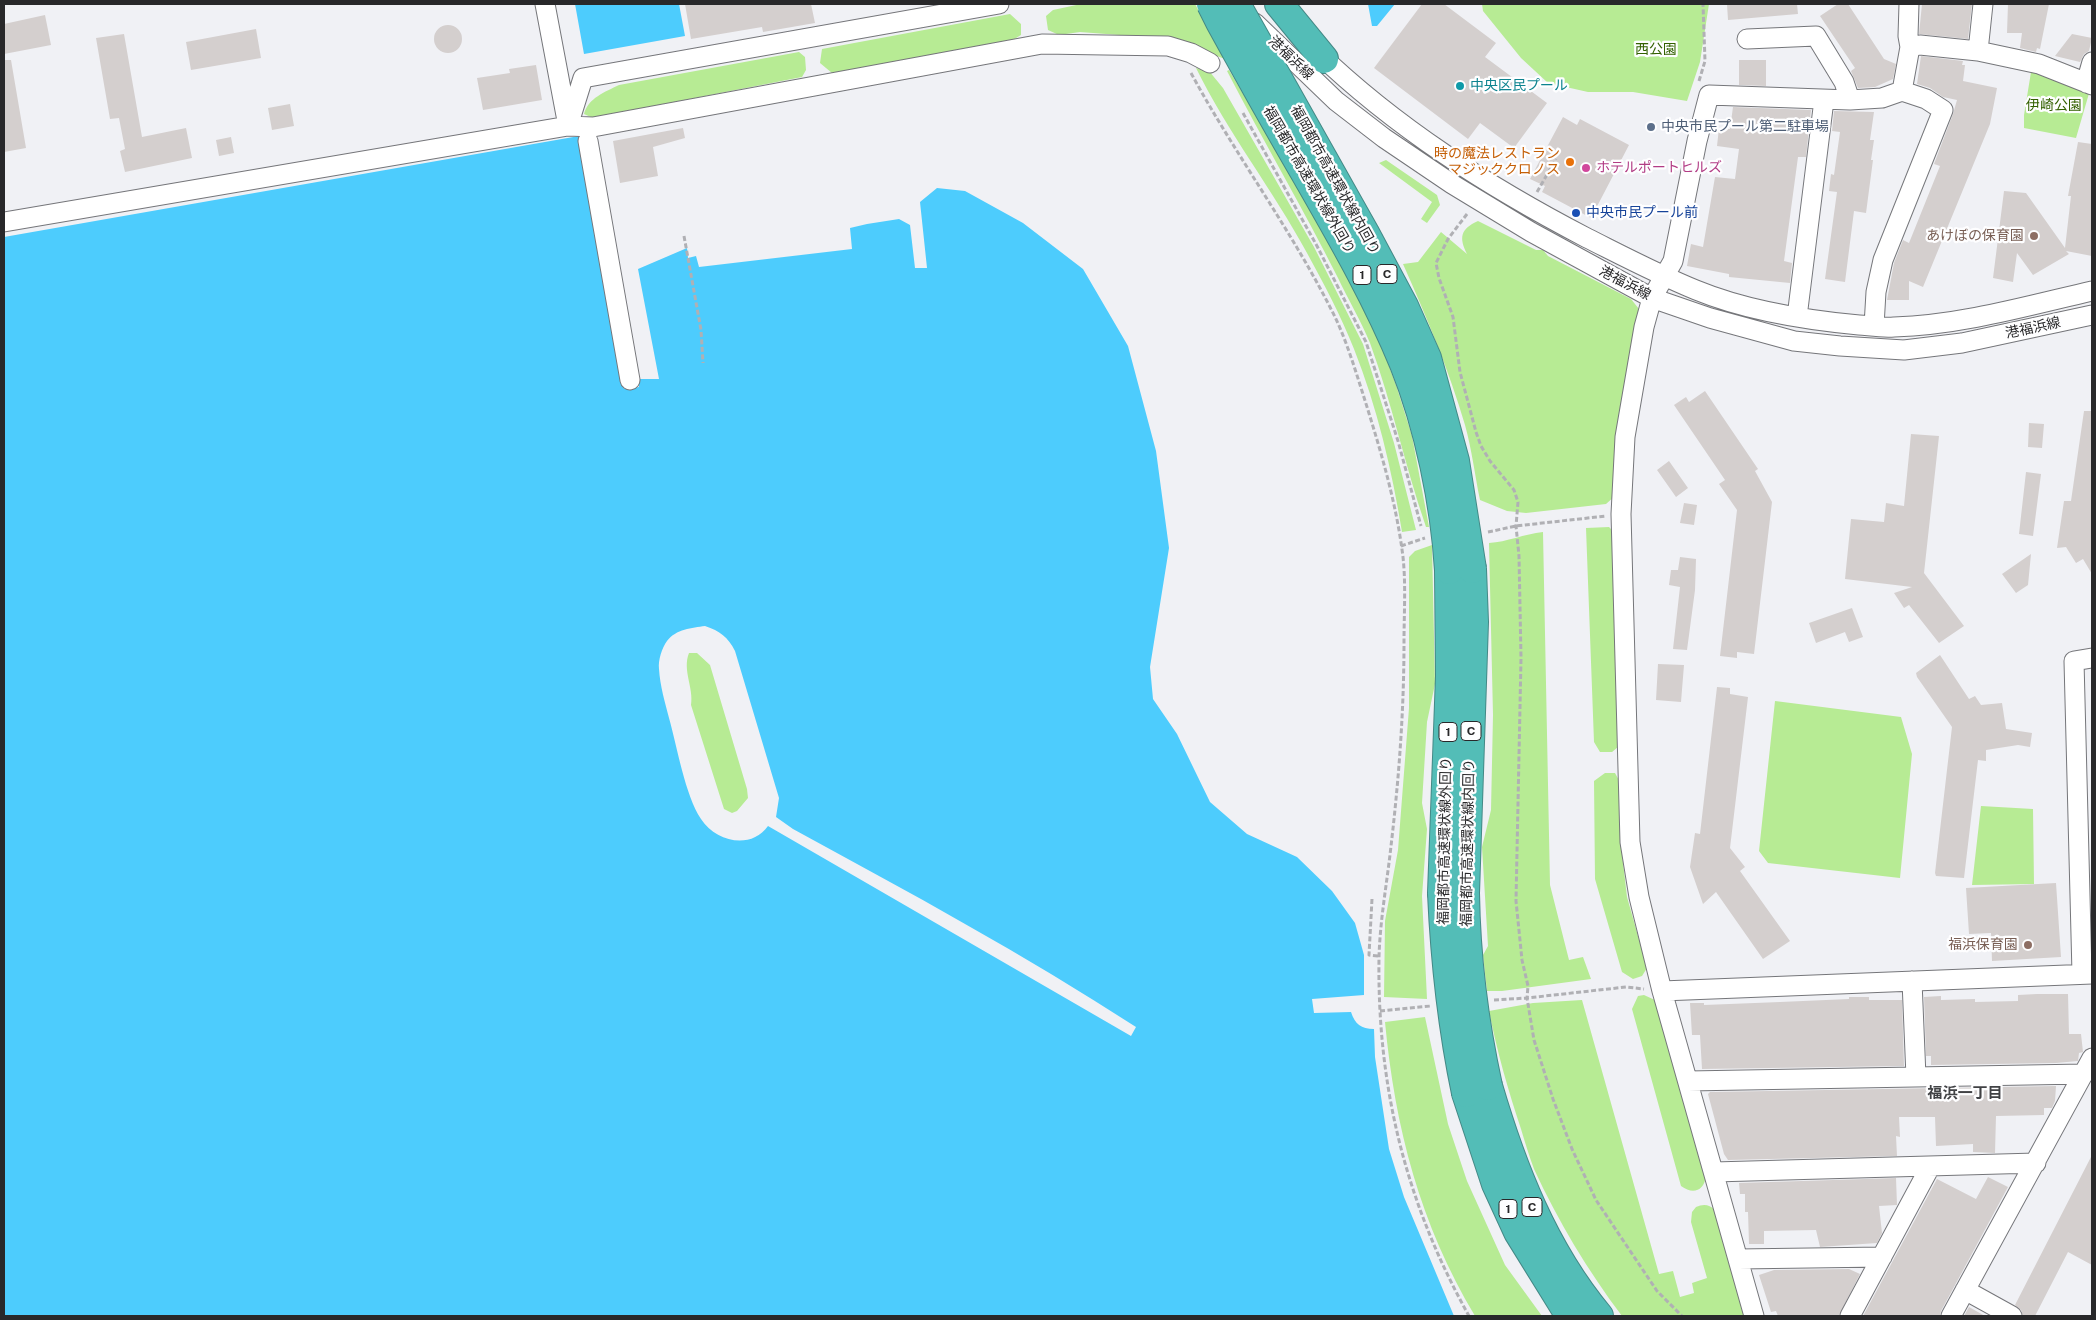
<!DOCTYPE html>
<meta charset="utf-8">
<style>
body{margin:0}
#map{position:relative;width:2096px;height:1320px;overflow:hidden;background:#f0f1f5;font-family:"Public Sans",sans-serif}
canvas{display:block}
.frame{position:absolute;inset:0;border:5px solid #28282a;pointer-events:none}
</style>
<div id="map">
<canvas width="2096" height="1320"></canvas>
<div class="frame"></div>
</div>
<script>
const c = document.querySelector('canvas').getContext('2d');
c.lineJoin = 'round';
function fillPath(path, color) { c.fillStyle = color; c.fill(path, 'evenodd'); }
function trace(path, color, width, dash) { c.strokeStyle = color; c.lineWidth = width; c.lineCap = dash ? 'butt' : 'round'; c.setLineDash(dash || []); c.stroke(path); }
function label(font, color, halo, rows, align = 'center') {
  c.font = font + ' "Public Sans","Noto Sans JP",sans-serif'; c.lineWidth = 4.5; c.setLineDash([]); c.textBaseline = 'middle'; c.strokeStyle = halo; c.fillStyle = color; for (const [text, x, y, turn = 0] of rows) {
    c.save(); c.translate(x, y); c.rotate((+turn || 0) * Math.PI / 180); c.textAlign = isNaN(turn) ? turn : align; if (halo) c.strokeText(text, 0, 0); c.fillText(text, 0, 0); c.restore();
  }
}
fillPath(new Path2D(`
 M1081,4H1195L1225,59L1171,39L1080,32L1059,35L1048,30L1046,16L1053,10Z
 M1482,4H1709L1700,62L1687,101L1633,92H1588L1548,83L1521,58L1483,11Z
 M1010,14L1021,24V35L1006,44L832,73L820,63L822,49Z
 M799,52L805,57L806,70L802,77L593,118L584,114C588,98 605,92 619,85Z
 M2032,66L2090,90L2076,138L2024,128V115Z
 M1196,68L1209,71L1223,88L1314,247L1363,344L1394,443L1416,530L1402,532C1392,470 1377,407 1354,349C1341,316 1324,284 1307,253C1273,190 1228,133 1196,68Z
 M1229,70L1328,237L1378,336L1397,388L1412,436L1429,527H1426C1405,466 1392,403 1370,343C1361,321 1348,299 1338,278C1303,208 1263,141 1227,71Z
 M1386,160L1437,195L1440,205L1427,223L1421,219L1432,202L1379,163Z
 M1478,221L1536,250H1543L1548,256L1631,299L1639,309L1615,496L1606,504L1526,513L1507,511L1480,500C1475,476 1472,450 1465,425C1449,370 1426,316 1403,264L1418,262L1441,232L1467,254C1459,238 1460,229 1478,221Z
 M1609,527L1615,533L1618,747L1612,752H1600L1594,742L1586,528Z
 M1543,532L1550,885L1569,960L1583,957L1591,979L1502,991H1487L1483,955L1488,946L1482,847L1491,810L1493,715L1489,543C1507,542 1524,534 1543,532Z
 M1432,545L1435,684L1427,722L1422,803L1427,829L1422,896L1427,999L1384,997L1385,921L1398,850L1409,708V557L1415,551Z
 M689,653H697L710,665L747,789L748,798L737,811L732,813L724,809L691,705C694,688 682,670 689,653Z
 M1775,701L1901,717L1912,754L1900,878L1768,863L1759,851Z
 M1605,773H1615L1621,784L1622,854L1627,897L1647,968L1642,976L1633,979L1622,972L1595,879L1594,781Z
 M1981,806L2033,809L2034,884L1972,885Z
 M1644,995L1657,1001L1706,1176C1704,1191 1693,1195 1681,1186L1632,1009L1638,996Z
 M1582,1000L1659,1274L1673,1271L1680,1297L1694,1293L1692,1283L1707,1278L1691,1222L1692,1212L1696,1207C1703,1204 1709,1204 1715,1210L1743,1310V1316H1622C1588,1271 1558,1221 1534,1169C1529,1156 1525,1142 1521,1129C1508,1090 1497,1051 1489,1011L1533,1003Z
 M1425,1017L1448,1124L1467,1181L1505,1265L1542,1316H1475C1420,1224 1395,1128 1385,1022Z`), '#b7eb94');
fillPath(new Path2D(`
 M575,4H679L685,36L584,54Z
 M1368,4H1395L1377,26H1372Z
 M579,136L624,389L639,387V379H659L638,269L687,248L688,258L696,256L699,267L852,249L850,228L867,224L899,219L910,225L915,268H927L920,202L937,188L965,191L1023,223L1083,269L1128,346L1156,451L1169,548L1150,667L1153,699L1177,734L1210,802L1247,834L1297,857L1332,891L1355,923L1364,955V995L1312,999L1314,1013L1351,1012C1355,1024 1361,1029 1374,1029L1375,1057L1389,1149L1404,1197L1454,1316H4V237ZM705,626C720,631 728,637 735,651L779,798L776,817L793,829C909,892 1025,955 1136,1027L1131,1036L768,826C751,850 716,842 701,819C685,795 677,746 669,718C665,702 660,686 659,669C658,660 662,648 667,641C676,629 692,628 705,626Z`), '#4dccfd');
fillPath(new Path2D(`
 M685,4H811L815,23L763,32L762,27L691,39Z
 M1422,4H1444L1496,43L1485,57L1547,103L1514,148L1480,123L1468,139L1374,68Z
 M1727,4H1797L1798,14L1728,20Z
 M1838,4H1848L1884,59L1896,64L1893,79L1875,87L1858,88L1851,71L1855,68L1820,16Z
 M1922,4H1972L1968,39L1919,34Z
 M2008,4H2049L2040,49L2037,48L2036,52L2020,48L2022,33H2007Z
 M45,15L51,45L4,54V24Z
 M434 39a14 14 0 1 1 28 0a14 14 0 1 1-28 0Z
 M256,29L261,58L191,70L186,42Z
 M124,34L142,137L186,128L192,158L125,172L120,151L125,149L119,118L110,119L96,38Z
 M2072,34L2092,38L2089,51L2084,54L2080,62L2055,56Z
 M1921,56L1963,61L1962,65H1965L1963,81L1997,88L1990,124L1923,287L1909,281V300H1887L1894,263L1903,240L1909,243L1940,166L1934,164L1953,114L1957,100L1943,97L1930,88L1917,84Z
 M4,60H11L26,148L4,152Z
 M1739,60H1766V86L1739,85Z
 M536,65L542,100L483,110L477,78L510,73L509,69Z
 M290,104L294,126L272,130L268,108Z
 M1733,107L1811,110L1806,157H1798L1784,261L1792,263L1790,283L1729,277V274L1687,266L1691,244L1703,247L1715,177L1735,179L1739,149L1717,146L1719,128L1730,129Z
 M1834,111L1874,112L1870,140H1874L1871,160H1873L1866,213L1854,211L1845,282L1825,279L1837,192L1829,191L1831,174L1834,175L1840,132L1832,131Z
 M1563,117L1577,125L1580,119L1629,145L1591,218L1542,192L1545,186L1530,179Z
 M683,128L685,138L653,147L658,176L620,183L613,141Z
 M231,137L234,153L219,156L216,140Z
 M2078,142L2092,144V256L2066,251L2069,254L2033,275L2017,253L2013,282L1993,278L2004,191L2026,193L2065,248L2071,196H2068Z
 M1705,391L1758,469L1755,471L1772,502L1754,654L1737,652V658L1720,656L1737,510L1719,484L1725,480L1674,405L1686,397L1689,402Z
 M2084,411H2092V574L2083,559L2076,563L2066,547L2057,548L2064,501H2071Z
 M2029,423L2044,424L2042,448L2028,447Z
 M1911,434L1939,436L1924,573L1964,626L1939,643L1909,605L1904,608L1894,593L1912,587L1845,579L1851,519L1884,522L1886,503L1904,506Z
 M1669,461L1688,488L1676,497L1657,470Z
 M2026,472L2041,474L2033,536L2019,534Z
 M1684,503L1697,505L1694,525L1680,523Z
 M2031,554L2028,585L2016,593L2002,574Z
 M1680,557L1696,559L1695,590L1687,650L1673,649L1680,587L1669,585L1671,570H1678Z
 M1852,608L1863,637L1849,642L1845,632L1816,643L1809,623Z
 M1940,655L1969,699L1975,696L1981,705L2002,703L2006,729L2032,733L2030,747L2018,745L1986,750V761L1978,760L1964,878L1936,876L1935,873L1952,727L1917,677L1916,673Z
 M1658,664L1684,665L1681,702L1656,700Z
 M1717,687L1730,688V694L1748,697L1730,848L1745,867L1740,871L1790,941L1763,959L1716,892L1703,904L1690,867L1695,833L1700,834Z
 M2056,883L2061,957L1992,961L1991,933L1969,934L1966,888Z
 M2037,994H2068L2069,1034H2081L2083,1052L2079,1053L2078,1061L2056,1063L1931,1065V1056H1926L1924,997L1941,996V1000L1975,999V1002L2018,1001V995Z
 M1849,997H1869V1000H1902L1904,1066L1702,1069L1700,1035H1692L1690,1003H1704V1005L1780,1002L1849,999Z
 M2056,1086L2055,1101L2052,1108H2044V1115L1996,1116L1995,1153L1973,1152V1144L1936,1146L1935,1117H1899L1900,1137L1896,1136L1897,1156L1728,1160L1724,1154L1708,1094L1710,1092Z
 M2092,1155V1265L2068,1252L2035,1316H2023L2021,1310L2015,1305Z
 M1988,1177L2008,1187L1941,1311L1940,1316H1863L1937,1179L1976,1199Z
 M1896,1178L1897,1205L1879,1206L1882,1233L1877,1243L1820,1247L1816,1230L1764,1231V1244H1749L1748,1212H1745V1194H1740L1739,1183Z
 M1849,1269L1860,1274L1839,1316H1778L1776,1311L1771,1312L1759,1275L1774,1270Z
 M1969,1307L1985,1316H1964Z`), '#d4cfce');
const minor = new Path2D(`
 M545,4L568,126L593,127L1042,44L1168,46L1191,53L1210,63
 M1255,23L1336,101L1384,138L1452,184L1531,232L1652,298L1710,318L1794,341L1840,346L1904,350L1962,343L2092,315
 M1747,39L1816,36L1844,82L1850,100
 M1910,47L1920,45L1978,51L2039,64L2092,85
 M1316,51C1396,128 1489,187 1587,238C1623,256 1659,275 1696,290C1747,311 1805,320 1859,325C1871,326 1882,328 1894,327C1961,325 2027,306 2092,291
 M1978,51L1983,4
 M2086,83L2092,62
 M588,141L630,380
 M4,222L568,126L583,78L999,4
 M1797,317L1824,100
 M1874,326L1876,292L1883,260L1943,110L1926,99L1902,91
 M2082,974L2074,661L2092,658
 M1912,981L1916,1077
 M1662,991L2092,974
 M1688,1081L2084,1074
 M1714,1172L2036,1163
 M1738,1259L1882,1257
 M1965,1290L2012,1316
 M1754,1316L1662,991L1639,897L1630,842L1621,514L1625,437L1644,327L1652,298L1673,261L1697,141L1709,95L1850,100L1882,98L1902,91L1910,47L1908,36L1909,4
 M1850,1316L1930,1167
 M1951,1316L2092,1058`);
const highway = new Path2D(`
 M1279,4L1324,59
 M1442,893L1450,676L1449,570
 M1465,893L1474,622L1472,569
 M1488,1086C1512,1168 1544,1250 1599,1316
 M1466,1093L1496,1184L1518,1232L1570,1316`);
trace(minor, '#75767a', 21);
trace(highway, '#448986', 30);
trace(new Path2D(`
 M1191,73C1236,156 1293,232 1335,317C1346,340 1354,366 1362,391C1379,445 1396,500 1403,557C1406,585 1404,614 1404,642C1404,710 1399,778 1391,846C1387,883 1380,920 1379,957C1377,1087 1406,1203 1469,1316
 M1699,81L1705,61L1703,4
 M1243,113L1317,246L1366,342L1398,441L1421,526
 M1537,192L1556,159
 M1467,214L1448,239L1436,263L1439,278L1453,317L1460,372L1476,432L1481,446L1490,461L1514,490L1518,502L1516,526L1519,556L1521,658L1516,901L1522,960L1528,986L1527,998L1534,1040L1553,1099L1572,1149L1596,1200L1657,1291L1682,1316
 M684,236L701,330L703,363
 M1488,532L1516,526L1606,516
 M1401,546L1425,538
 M1372,899L1369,955L1379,956
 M1494,1000L1527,998L1626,987L1644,989
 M1380,1011L1431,1006`), '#b0b0b4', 3, [5, 2.5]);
trace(minor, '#fff', 19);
trace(highway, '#53bdb7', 28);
const highwayBridge = new Path2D(`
 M1211,4L1220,22C1248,73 1276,123 1305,173C1341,236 1377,298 1404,364C1429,426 1445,505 1449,570
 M1236,4L1365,233L1404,306L1427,358L1455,461L1472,569
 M1442,893C1445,961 1452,1026 1466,1093
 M1465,893C1466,959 1474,1022 1488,1086`);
trace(highwayBridge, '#448986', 30, []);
trace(highwayBridge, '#53bdb7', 28);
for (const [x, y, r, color] of [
 [1460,86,5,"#0f9aa8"],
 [1651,127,5,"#5c6f8a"],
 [1570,162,5,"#e8710a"],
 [1586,168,5,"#d1479c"],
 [1576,213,5,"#1a4fb4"],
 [2034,236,5,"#8d6e63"],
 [2028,945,5,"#8d6e63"]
]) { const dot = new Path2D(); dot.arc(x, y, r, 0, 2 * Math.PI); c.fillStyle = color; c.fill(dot); trace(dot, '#fefeff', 2); }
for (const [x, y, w] of [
 [1387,274,20],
 [1362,275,18],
 [1471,731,20],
 [1448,732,18],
 [1532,1207,20],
 [1508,1209,18]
]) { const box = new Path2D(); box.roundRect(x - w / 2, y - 9.5, w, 19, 4); c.fillStyle = '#fefeff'; c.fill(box); trace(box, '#28282a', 1); }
label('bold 12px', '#28282a', null, [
 ["C",1387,274],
 ["1",1362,275],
 ["C",1471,731],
 ["1",1448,732],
 ["C",1532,1207],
 ["1",1508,1209]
]);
label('14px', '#336100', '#fefeff', [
 ["西公園",1656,50],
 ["伊崎公園",2054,106]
]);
label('14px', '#28282a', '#fefeff', [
 ["港福浜線",1291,58,44],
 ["福岡都市高速環状線外回り",1309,180,60],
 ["福岡都市高速環状線内回り",1335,180,61],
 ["港福浜線",1625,283,28],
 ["港福浜線",2033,328,-12],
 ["福岡都市高速環状線外回り",1445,841,-89],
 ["福岡都市高速環状線内回り",1468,843,-89]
]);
label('14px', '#0d838f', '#fefeff', [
 ["中央区民プール",1470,86]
], 'left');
label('14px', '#4e5e75', '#fefeff', [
 ["中央市民プール第二駐車場",1661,127]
], 'left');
label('14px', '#c56008', '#fefeff', [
 ["時の魔法レストラン",1560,154],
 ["マジッククロノス",1560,170]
], 'right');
label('14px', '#b23c85', '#fefeff', [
 ["ホテルポートヒルズ",1596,168]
], 'left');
label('14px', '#164399', '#fefeff', [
 ["中央市民プール前",1586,213]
], 'left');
label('14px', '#785e54', '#fefeff', [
 ["あけぼの保育園",2024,236],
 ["福浜保育園",2018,945]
], 'right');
label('bold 15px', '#414245', '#fefeff', [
 ["福浜一丁目",1965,1093]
]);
</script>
